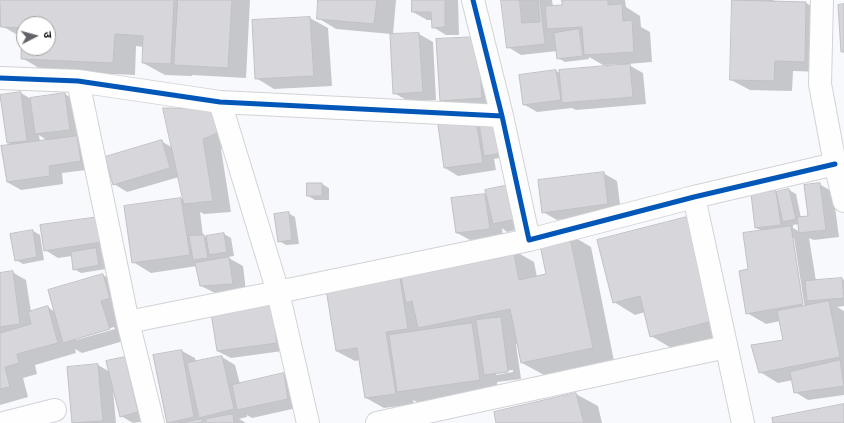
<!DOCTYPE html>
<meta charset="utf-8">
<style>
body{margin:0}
#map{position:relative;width:844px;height:423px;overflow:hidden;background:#f8f9fd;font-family:"DejaVu Sans","Noto Sans Devanagari",sans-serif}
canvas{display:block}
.north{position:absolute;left:16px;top:16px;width:40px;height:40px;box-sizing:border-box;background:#fff;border:1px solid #a0a0a1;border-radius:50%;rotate:84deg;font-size:11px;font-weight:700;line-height:16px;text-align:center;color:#111215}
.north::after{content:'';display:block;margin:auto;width:14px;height:18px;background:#626366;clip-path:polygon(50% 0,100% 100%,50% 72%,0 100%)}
</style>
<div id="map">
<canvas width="844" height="423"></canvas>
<div class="north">उ</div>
</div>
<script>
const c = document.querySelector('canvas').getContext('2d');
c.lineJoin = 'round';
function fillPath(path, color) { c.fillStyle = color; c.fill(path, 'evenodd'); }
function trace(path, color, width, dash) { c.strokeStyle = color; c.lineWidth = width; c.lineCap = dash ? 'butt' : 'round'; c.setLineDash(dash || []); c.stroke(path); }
fillPath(new Path2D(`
 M0,0H250L246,78L192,75V76L165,75L143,63L144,47L136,46L135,75L44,71L22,58L23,38L2,26V19L0,18ZM24,24H48V48H24Z
 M319,0H396L393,35L419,34L433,42L436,100L408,101L394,93L391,34L336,29L318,18Z
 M413,0H458L459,35H446L433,27L432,20H427L413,12Z
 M502,0H552L553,7L563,6V0H625L626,7L640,16L641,27L650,32L652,62L627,64L643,73L646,104L576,110L572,108L537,112L523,104L556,71L560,73L623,66V64L603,65L589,57V59L565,62L558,58L557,51L521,55L508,47Z
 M733,0H773L776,2L806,3L824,13L823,72L793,71L792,91L750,90L731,80Z
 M310,18L328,28L332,86L274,89L256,78Z
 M478,38L495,105L454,108L441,100Z
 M21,93L31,99L65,94L78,102L83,137L78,138L91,145L94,169L62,173L63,184L21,190L7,182L13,146L8,143ZM39,135L48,141L40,142Z
 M216,110L237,144L221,149L231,212L204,214L200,212L203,236L206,237L224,234L231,238L234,256L227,257L243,266L246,291L215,293L201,286L197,266L151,273L133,262L125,207L181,199L185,201L179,177L127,192L114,184L161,141L173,148Z
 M476,120L510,156L494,159L496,170L458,176L445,168Z
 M603,173L617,181L621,212L557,220L543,212Z
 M322,184L329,188V200H315L308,196Z
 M819,184L833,192L839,237L814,240L809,238L816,281L842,279L844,280V306L837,307L844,311V395L808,400L795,392L793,380L778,383L760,372L784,341L780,321L766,324L747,313L750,270L763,231L756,228L752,195L777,193L789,190L796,194L801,218L809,217ZM799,224L800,232L793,228V225ZM792,238H794L805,309H803Z
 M485,195L488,196L529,227L507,232L502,228L503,236L470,240L457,233Z
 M288,213L295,217L299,244L286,245L279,241Z
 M99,218L116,250L101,252L103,253L106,269L81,273L74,269L72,256L58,258L45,250Z
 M687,218L709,230L735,333L673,349L651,336L645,312L635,315L614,302Z
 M33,231L40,235L44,260L23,264L16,260L11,234Z
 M569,234L591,247L614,361L544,375L522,363L518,344H516L521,379L497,382L498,390L417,402L413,400L414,404L384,408L366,398L360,360L355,361L336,351L400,279L403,280L513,250L534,262L537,277L547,275ZM513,370V372L496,375V372Z
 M12,272L26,280L31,312L48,307L55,312L103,275L122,286L127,340L82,353L75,349L76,353L35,365L37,374L23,378L28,397L0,405V274ZM114,327L115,329L76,340V338Z
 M271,306L290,350L231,358L217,351Z
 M182,351L195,358L196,362L222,357L235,365L240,384L283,374L297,382L301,407L252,418L247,415V417L239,419L246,423H168L154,356Z
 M124,358L138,366L151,420L133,423L121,416L114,389L113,390L116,423H73L68,368L98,365L110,372Z
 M576,394L598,406L602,423H498Z`), '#0003');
const building = new Path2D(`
 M0,0H174L171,64L142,63L143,36L115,34L113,63L21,59L22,28L1,27ZM24,24H48V48H24Z
 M178,0H232L228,68L174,65Z
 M318,0H377L374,24L317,19Z
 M412,0H445V27L432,28L431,12H412Z
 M501,0H540L545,44L507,48Z
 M520,0H538L540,22L522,23Z
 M562,0H608V5L622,4L623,21L632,20L634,52L584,55L582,27L547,29L545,6L562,5Z
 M732,0L806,2L805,62L775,61L774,81L730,80Z
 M844,4V52H841L838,5Z
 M310,17L314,76L255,79L252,20Z
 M579,29L583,56L557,59L554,33Z
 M419,33L423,92L393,94L390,34Z
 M478,37L482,98L440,101L436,39Z
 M630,64L633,97L562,103L559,70Z
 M556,70L561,100L523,105L519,75Z
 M21,92L27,141L7,143L0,95Z
 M65,93L70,130L35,134L30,98Z
 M163,108L217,109L218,133L203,139L213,201L184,204Z
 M476,119L483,163L444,168L438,125Z
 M498,120L503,153L484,156L479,123Z
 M77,136L81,161L49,166L50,176L7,182L1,146Z
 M162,140L170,168L113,185L105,157Z
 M604,172L608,204L542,213L538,180Z
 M307,183H322V196H307Z
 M820,183L826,230L799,233L797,217L808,216L804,185Z
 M509,185L516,219L493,224L485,190Z
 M789,189L796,219L783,222L776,192Z
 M776,191L781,225L755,228L751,194Z
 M485,194L490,229L456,233L451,198Z
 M181,198L190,255L132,263L124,206Z
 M289,212L292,240L278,242L274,214Z
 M99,217L102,242L44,251L40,225Z
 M687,217L713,321L650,337L640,296L613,303L597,240Z
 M791,226L803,304L746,314L739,271L748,269L743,233Z
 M33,230L37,257L15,261L10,234Z
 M224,233L227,252L209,255L206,236Z
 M569,233L593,348L521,363L510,309L418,328L412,301L406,303L400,272L513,249L519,280L546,274L539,240Z
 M204,235L208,258L193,260L189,236Z
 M96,248L99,265L73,270L71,252Z
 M229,257L233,284L200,286L195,263Z
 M13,271L20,324L0,327V273Z
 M103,274L110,298L101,301L110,329L63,343L48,290Z
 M400,278L408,329L386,332L396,394L365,398L357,348L336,351L326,289Z
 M842,278L844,298L807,301L805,281Z
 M829,301L840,357L759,373L751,345L783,340L777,311Z
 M271,305L277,343L217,351L211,313Z
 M48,306L58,343L17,354L19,363L5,367L10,387L0,389V333L31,324L28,312Z
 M501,317L508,372L484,375L476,320Z
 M472,323L480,380L397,392L389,335Z
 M182,350L194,417L167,423L153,355Z
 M222,356L234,409L199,418L187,363Z
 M125,357L138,412L120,417L106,361Z
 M840,360L844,386L794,393L790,372Z
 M98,364L103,421L72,423L67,367Z
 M284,373L288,399L237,410L232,385Z
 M576,393L584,423H496L494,412Z
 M844,404V423H773L772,418Z
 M233,414L234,423H206V419Z
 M202,419V423H179Z`);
fillPath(building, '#d7d7db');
trace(building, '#c0c1c4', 1);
const street = new Path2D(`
 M473,0L502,116L529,240L694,197L835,164
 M822,0L820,84L835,164L844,201
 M0,78L78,81L220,102L502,116
 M78,81L128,322L153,423
 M220,102L278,292L308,423
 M694,197L743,423
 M128,322L278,292L529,240
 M4,423L55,410
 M377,423L726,347`);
trace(street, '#d2d3d6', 24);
trace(street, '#fefeff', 22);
trace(new Path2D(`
 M473,0L502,116L529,240L694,197L835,164
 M0,78L78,81L220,102L502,116`), '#0057b8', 5);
</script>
